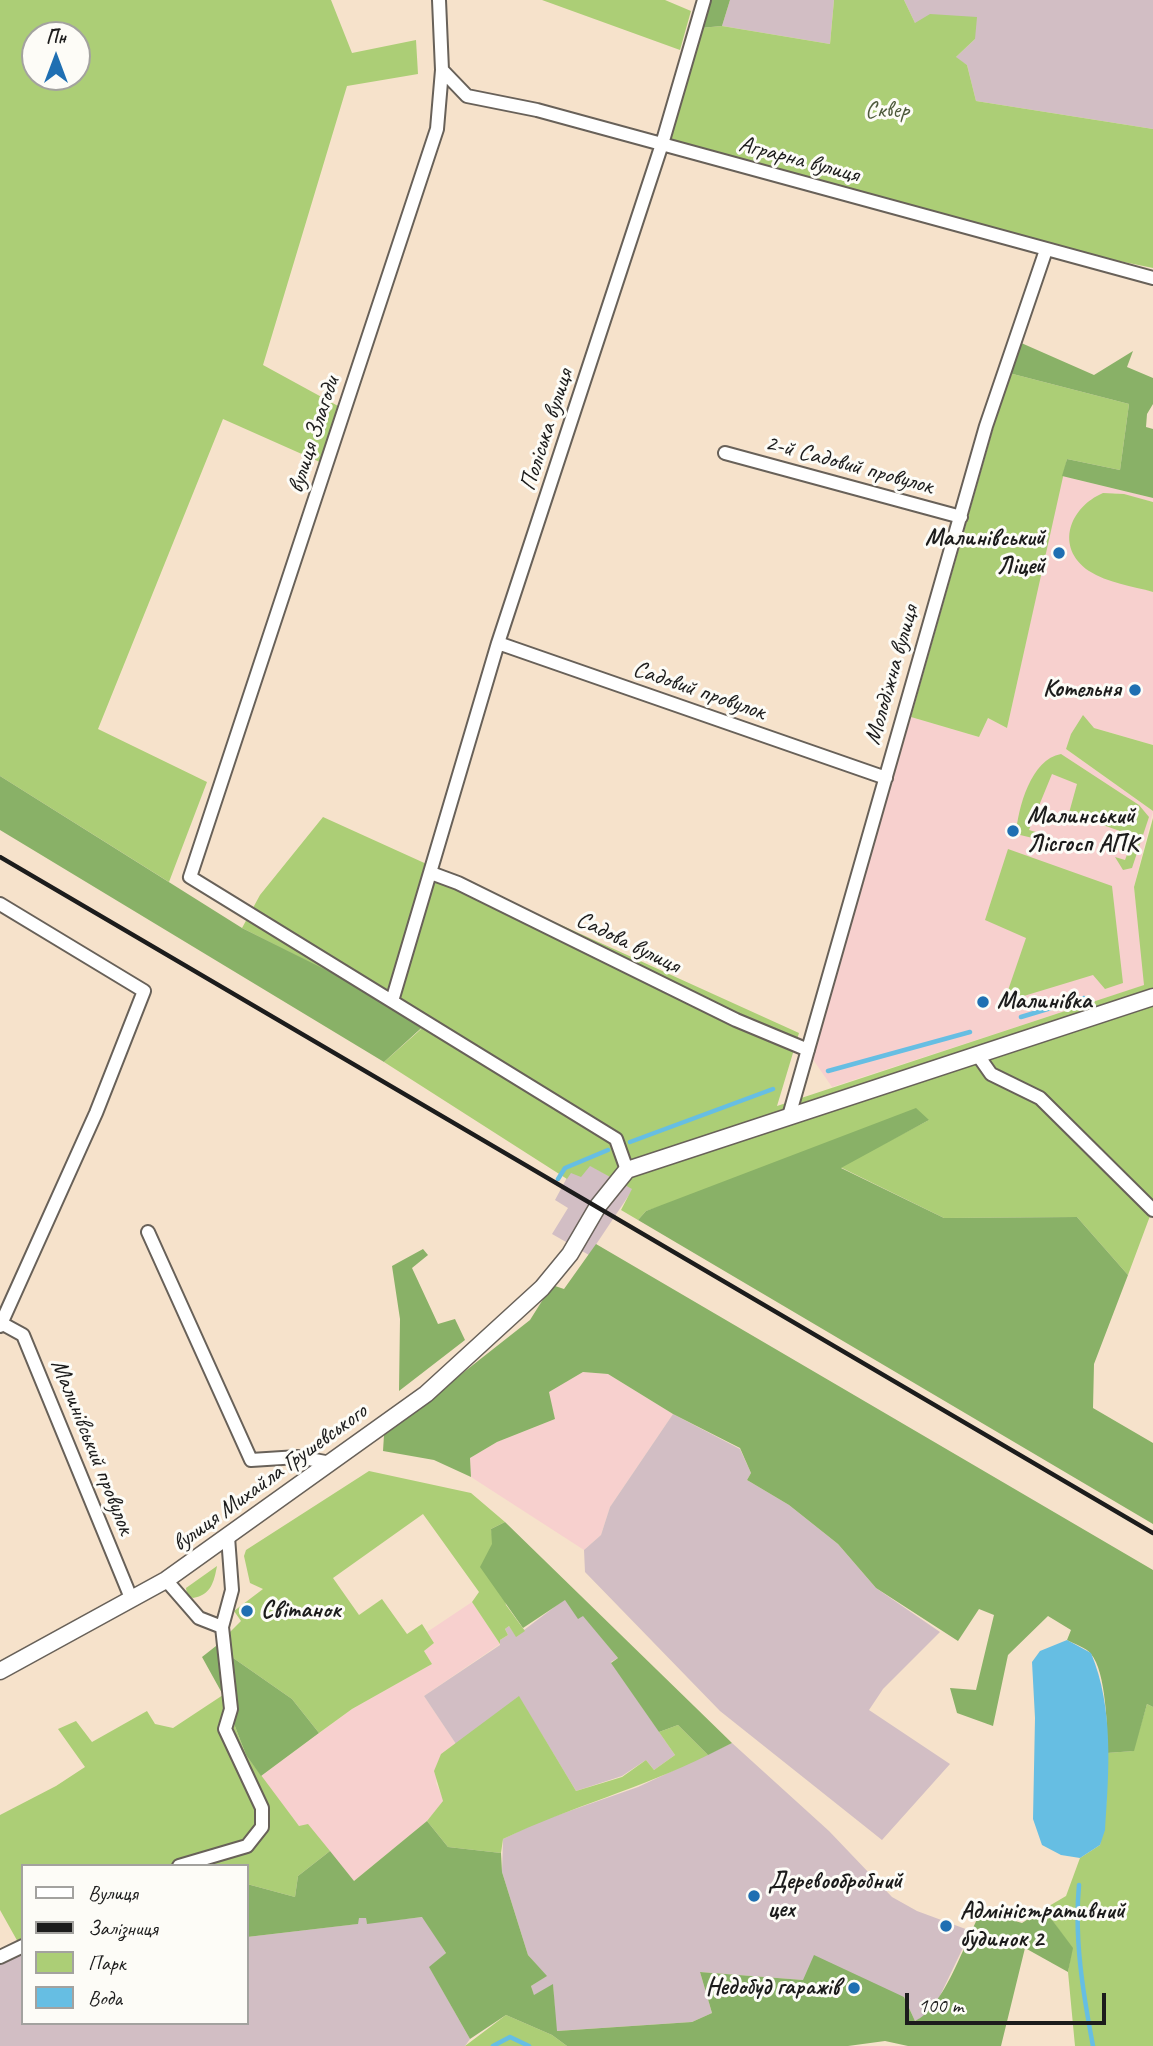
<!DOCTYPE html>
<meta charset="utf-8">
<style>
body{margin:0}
#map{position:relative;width:1153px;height:2046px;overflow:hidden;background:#f6e2cb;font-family:Caveat,sans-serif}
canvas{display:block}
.legend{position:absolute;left:21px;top:1864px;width:228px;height:161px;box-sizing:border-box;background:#fdfcf7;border:2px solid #a3a29f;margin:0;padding:9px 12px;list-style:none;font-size:21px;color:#1c1c1c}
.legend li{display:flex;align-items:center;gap:14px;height:35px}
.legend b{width:35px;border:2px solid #a3a29f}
.north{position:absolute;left:21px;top:21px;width:70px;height:70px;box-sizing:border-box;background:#fdfcf7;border:2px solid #a3a29f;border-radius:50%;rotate:0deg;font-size:19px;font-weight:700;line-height:28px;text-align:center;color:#1c1c1c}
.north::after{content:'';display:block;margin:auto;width:24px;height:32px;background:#1f6fb2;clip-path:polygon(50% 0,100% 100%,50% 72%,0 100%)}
.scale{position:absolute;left:905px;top:1993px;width:201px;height:32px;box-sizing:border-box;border:4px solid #1c1c1c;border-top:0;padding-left:9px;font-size:21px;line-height:24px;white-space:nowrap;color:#1c1c1c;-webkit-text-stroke:5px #fdfcf7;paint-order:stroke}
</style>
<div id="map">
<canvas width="1153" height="2046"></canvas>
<ul class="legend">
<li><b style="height:9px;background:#fff"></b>Вулиця</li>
<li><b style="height:9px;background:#1c1c1c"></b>Залізниця</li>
<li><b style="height:19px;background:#acce76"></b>Парк</li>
<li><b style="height:19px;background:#66bee3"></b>Вода</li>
</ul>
<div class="north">Пн</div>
<div class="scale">100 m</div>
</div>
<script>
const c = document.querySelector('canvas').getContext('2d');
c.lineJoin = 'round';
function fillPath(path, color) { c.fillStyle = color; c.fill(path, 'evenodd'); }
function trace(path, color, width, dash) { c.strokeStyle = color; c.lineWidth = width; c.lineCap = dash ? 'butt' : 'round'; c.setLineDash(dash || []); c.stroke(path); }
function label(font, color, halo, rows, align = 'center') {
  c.font = font + ' Caveat,sans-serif'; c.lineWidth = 6; c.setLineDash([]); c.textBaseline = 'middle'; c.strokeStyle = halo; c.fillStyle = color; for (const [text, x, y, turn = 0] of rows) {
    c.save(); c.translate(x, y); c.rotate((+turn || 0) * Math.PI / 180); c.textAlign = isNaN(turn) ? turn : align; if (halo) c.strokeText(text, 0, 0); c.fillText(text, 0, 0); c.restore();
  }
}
fillPath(new Path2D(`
 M1062,476L1153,498V502L1114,493L1089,571L1153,592V745L1094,728L1066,749L1153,811L1134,887L1145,985L832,1087L812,1058L911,717L979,737L988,718L1007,728Z
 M583,1372L608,1374L673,1414L610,1507L601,1535L584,1550L471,1477L470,1458L497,1442L555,1419L548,1392Z
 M472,1602L500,1644L424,1696L456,1744L441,1754L436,1783L444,1801L427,1821L354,1881L299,1826L261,1776L352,1709L432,1664L424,1651L434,1643L427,1632Z`), '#f7d0ce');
fillPath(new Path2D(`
 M730,0H834L830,44L722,26Z
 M904,0H1153V129L976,101L967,65L955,58L975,39L915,23Z
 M589,1165L633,1189L589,1255L552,1234L568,1208L555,1200L570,1172Z
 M673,1414L740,1449L751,1473L747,1480L789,1505L838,1544L876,1588L940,1632L883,1689L869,1710L950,1764L882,1840L720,1711L585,1572L584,1550L601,1535L610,1507Z
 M565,1599L578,1618L583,1615L618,1658L611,1662L675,1755L654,1770L646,1760L622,1776L576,1791L519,1697L456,1744L424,1696L500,1645V1640L508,1635L505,1629L509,1626L516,1636Z
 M732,1743L829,1831L892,1897L917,1911L971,1931L938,2000L923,2017L915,2021L904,1997L803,1980L700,1972L712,2013L692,2022L556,2031L553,1985L534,1996L531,1986L546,1976L528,1955L502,1872L503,1839L538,1822L638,1787Z
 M423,1917L446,1953L430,1968L470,2039L465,2046H0V1960L23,1951V2023H247V1937L357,1924L358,1918H366L367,1923Z`), '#d2bec4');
fillPath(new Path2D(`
 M0,0H331L352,53L416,40L418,74L347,86L263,365L338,406L322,463L223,419L98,729L207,782L169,882L0,776ZM35,35H77V77H35Z
 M542,0H665L691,11L680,50Z
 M834,0H904L915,23L930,14L977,17L975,39L956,57L967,65L976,101L1153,129V268L1051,247L667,140L700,28L722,26L830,44Z
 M1009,373L1129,404L1120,470L1067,459L1007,728L988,718L979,737L911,717Z
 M1103,493L1124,494L1153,502V592C1133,586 1107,583 1089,571C1054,547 1070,507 1103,493Z
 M1083,715L1094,728L1153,745V811L1066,749L1071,734Z
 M1061,754L1139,805L1149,817L1132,868L1123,870L1115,857L1125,860L1134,836L1069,813L1077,784L1052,774L1029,830L1046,835L1041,840L1016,834C1018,808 1031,759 1061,754Z
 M323,817L799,1033L777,1106L1144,985L1134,887L1153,818V1216H1150L1128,1275L1077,1217L944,1218L840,1167L929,1120L646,1211L638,1220L621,1210L632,1189L590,1166L581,1177L571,1173L567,1179L384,1062L429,1022L242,928L260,895Z
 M1008,849L1112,886L1123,983L1105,989L1093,975L1004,1002L1026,938L985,920Z
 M369,1471L471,1493L505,1522L491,1529L506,1605L525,1631L516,1637L509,1626L505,1629L508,1635L500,1640V1644L472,1602L479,1592L423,1514L333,1578L359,1615L382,1599L407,1634L422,1624L434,1643L424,1651L432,1664L352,1709L319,1733L292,1699L216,1646L241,1621L234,1611L263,1589L250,1583L244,1556L246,1550Z
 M217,1566C214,1582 211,1595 193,1598L187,1595L186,1588Z
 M223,1695L246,1755L299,1826L308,1824L330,1851L298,1876L295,1897L247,1884V1866H23V1951L0,1910V1815L56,1786L85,1767L58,1729L76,1721L92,1742L147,1711L155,1724L173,1728Z
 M519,1696L576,1791L622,1777L646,1760L654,1770L675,1755L659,1732L678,1725L708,1755C642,1788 570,1807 503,1839L501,1853L448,1847L427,1821L443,1801L434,1771L441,1754Z
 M1147,1704L1153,1707V2046H1075L1068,1972L1072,1948L1044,1909L1066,1896L1080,1858L1100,1845L1106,1807L1107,1753L1133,1751Z
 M506,2015L552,2035L567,2046H465Z`), '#acce76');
fillPath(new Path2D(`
 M708,0H730L722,26L700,28Z
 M1019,342L1094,375L1133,351L1127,367L1153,378V404L1147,414L1146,427L1153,429V498L1062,476L1067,459L1120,470L1129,404L1009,373Z
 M0,776L242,928L429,1021L384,1062L0,830Z
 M916,1108L929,1120L841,1168L944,1218L1077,1217L1128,1275L1094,1364L1093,1408L1153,1443V1524L638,1220L646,1211Z
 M596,1244L1153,1570V1707L1147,1704L1134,1751L1107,1753C1108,1731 1106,1671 1091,1654C1087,1648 1074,1644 1067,1640L1071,1630L1048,1616L1008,1655L993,1726L957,1713L950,1688L976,1690L994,1615L979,1609L958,1641L876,1588L838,1544L789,1505L747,1480L751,1473L740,1448L673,1414L608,1374L583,1372L549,1392L555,1419L497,1442L470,1458L471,1477L434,1460L383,1451L384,1435L530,1320L552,1285L564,1289Z
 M423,1249L428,1255L412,1268L438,1324L455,1319L465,1340L399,1391L400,1319L392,1266Z
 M505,1522L732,1743L708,1755L678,1725L659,1732L611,1663L618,1658L583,1616L578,1619L565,1600L523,1628L480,1567L492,1544L491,1529Z
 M216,1646L292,1699L319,1733L261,1776L246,1755L223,1695L202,1657Z
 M427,1821L448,1847L501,1853L502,1872L528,1955L547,1976L531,1986L534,1995L553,1984L557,2031L692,2022L712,2013L700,1972L803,1980L814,1955L904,1997L915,2021C944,2008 966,1940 981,1911L1022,1923L1044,1909L1073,1948L1068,1972L1025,1948L1001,2046H908L885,2041L848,2046H567L552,2035L506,2015L470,2039L429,1967L446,1953L422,1917L367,1924L366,1918H359L358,1924L247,1937V1884L295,1897L298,1876L330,1851L354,1881Z`), '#89b167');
fillPath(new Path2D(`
 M1067,1640L1091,1653C1114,1708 1109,1772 1105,1830L1100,1845L1080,1858L1061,1855L1042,1845L1033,1819L1035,1718L1032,1662L1040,1651Z`), '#66bee3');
trace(new Path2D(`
 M1021,1017L1084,998
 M828,1071L970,1032
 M630,1142L773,1089
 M558,1179L565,1168L608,1150
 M1079,1885C1074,1939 1083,1993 1093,2046
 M493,2046L510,2037L529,2046`), '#66bee3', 4.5);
const minor = new Path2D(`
 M439,0L442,70L437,129L190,877L616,1139L627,1170
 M442,70L467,96L537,110L1153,278
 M725,453L961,517
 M498,643L886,778
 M431,873L458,883L736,1020L808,1050
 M0,904L144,991L96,1113L0,1326
 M392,1001L498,643L662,144L704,0
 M977,1054L991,1074L1040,1098L1153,1210
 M789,1116L986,426L1046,250
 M148,1232L251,1460L298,1457L331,1463
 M1,1323L23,1335L131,1598
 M166,1580L199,1618L222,1627
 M179,1866L247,1846L262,1827V1808L225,1729L231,1709L222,1627L232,1590L228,1537
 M0,1957L23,1946`);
const tertiary = new Path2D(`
 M0,1671L166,1580L426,1394L542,1288L570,1254L598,1206L627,1170L1153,997`);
trace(minor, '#686159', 16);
trace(tertiary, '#686159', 19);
trace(minor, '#fff', 12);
trace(tertiary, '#fff', 16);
trace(new Path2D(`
 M0,857L1153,1533`), '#1c1c1c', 4.5);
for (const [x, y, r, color] of [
 [1059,553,7,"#1f6fb2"],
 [1135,690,7,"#1f6fb2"],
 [1013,831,7,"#1f6fb2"],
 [983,1002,7,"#1f6fb2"],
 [247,1611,7,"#1f6fb2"],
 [754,1896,7,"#1f6fb2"],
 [946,1926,7,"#1f6fb2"],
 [854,1988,7,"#1f6fb2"]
]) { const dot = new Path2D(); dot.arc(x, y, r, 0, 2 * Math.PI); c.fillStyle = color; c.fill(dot); trace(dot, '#fdfcf7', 2.5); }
label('24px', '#4e5a3c', '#fdfcf7', [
 ["Сквер",887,111]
]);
label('24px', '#1c1c1c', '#fdfcf7', [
 ["Аграрна вулиця",799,160,15],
 ["Поліська вулиця",547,430,-72],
 ["вулиця Злагоди",314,435,-72],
 ["2-й Садовий провулок",849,465,15],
 ["Молодіжна вулиця",892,675,-74],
 ["Садовий провулок",699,691,19],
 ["Садова вулиця",628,943,26],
 ["Малинівський провулок",92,1447,68],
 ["вулиця Михайла Грушевського",270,1478,-36]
]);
label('bold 24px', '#1c1c1c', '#fdfcf7', [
 ["Малинівський",1045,539,"right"],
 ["Ліцей",1045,567,"right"],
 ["Котельня",1121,690,"right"],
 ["Малинський",1027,817],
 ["Лісгосп АПК",1027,845],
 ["Малинівка",997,1002],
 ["Світанок",261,1611],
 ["Деревообробний",768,1882],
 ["цех",768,1910],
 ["Адміністративний",960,1912],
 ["будинок 2",960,1940],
 ["Недобуд гаражів",840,1988,"right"]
], 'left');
</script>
